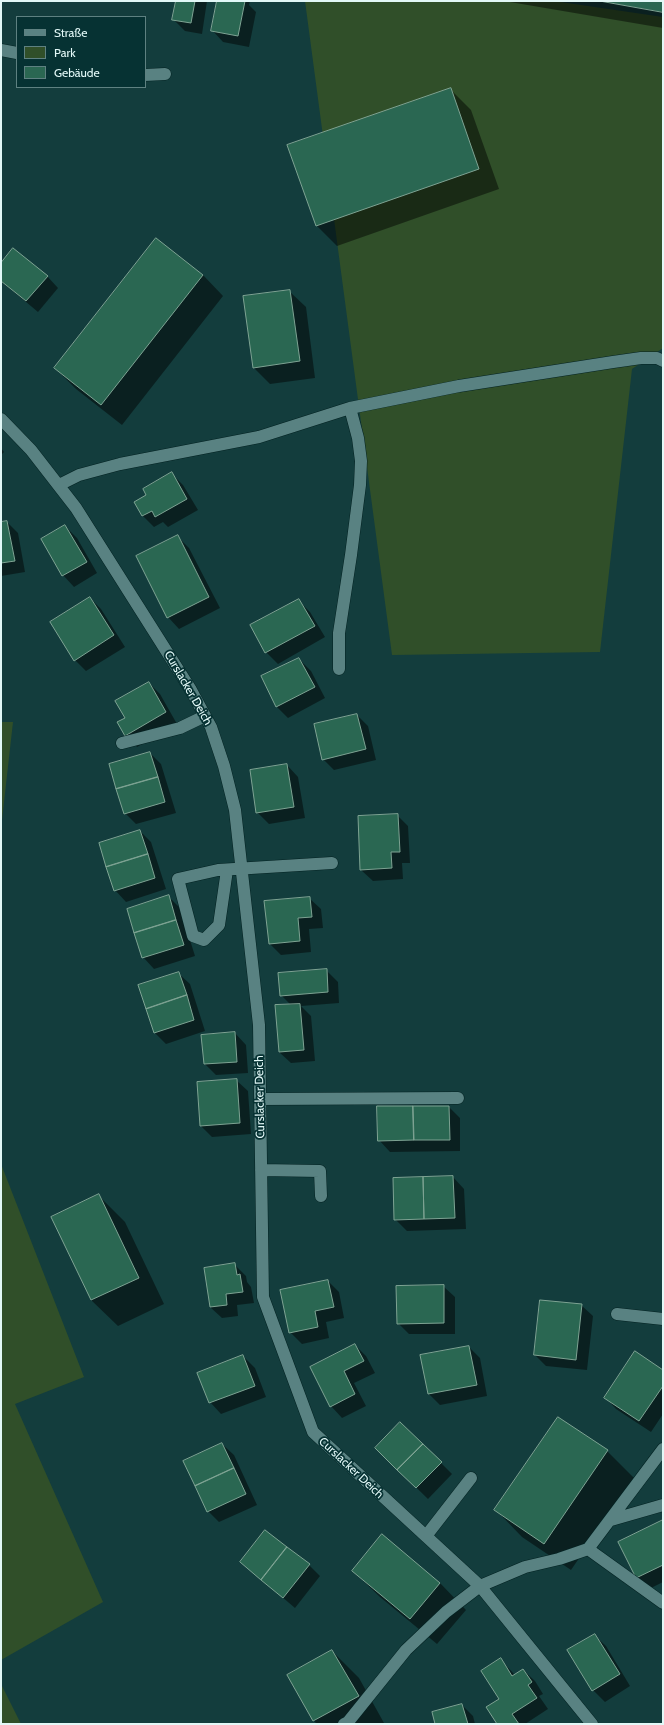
<!DOCTYPE html>
<meta charset="utf-8">
<style>
body{margin:0}
#map{position:relative;width:664px;height:1725px;overflow:hidden;background:#133d3d;font-family:Cabin,sans-serif}
canvas{display:block}
.frame{position:absolute;inset:0;border:2px solid #e2f8f7;pointer-events:none}
.legend{position:absolute;left:16px;top:16px;width:130px;height:72px;box-sizing:border-box;background:#063233;border:1px solid #5e8181;margin:0;padding:5px 7px;list-style:none;font-size:12px;color:#e2f8f7}
.legend li{display:flex;align-items:center;gap:8px;height:20px}
.legend b{width:20px;border:1px solid #5e8181}
</style>
<div id="map">
<canvas width="664" height="1725"></canvas>
<div class="frame"></div>
<ul class="legend">
<li><b style="height:5px;background:#598282"></b>Straße</li>
<li><b style="height:11px;background:#304f29"></b>Park</li>
<li><b style="height:11px;background:#2a6752"></b>Gebäude</li>
</ul>
</div>
<script>
const c = document.querySelector('canvas').getContext('2d');
c.lineJoin = 'round';
function fillPath(path, color) { c.fillStyle = color; c.fill(path, 'evenodd'); }
function trace(path, color, width, dash) { c.strokeStyle = color; c.lineWidth = width; c.lineCap = dash ? 'butt' : 'round'; c.setLineDash(dash || []); c.stroke(path); }
function label(font, color, halo, rows, align = 'center') {
  c.font = font + ' Cabin,sans-serif'; c.lineWidth = 3.5; c.setLineDash([]); c.textBaseline = 'middle'; c.strokeStyle = halo; c.fillStyle = color; for (const [text, x, y, turn = 0] of rows) {
    c.save(); c.translate(x, y); c.rotate((+turn || 0) * Math.PI / 180); c.textAlign = isNaN(turn) ? turn : align; if (halo) c.strokeText(text, 0, 0); c.fillText(text, 0, 0); c.restore();
  }
}
fillPath(new Path2D(`
 M305,1H554L663,17V348L632,369L600,652L392,655Z
 M1,722H13L1,829Z
 M1,1164L84,1377L15,1404L103,1602L1,1660Z
 M1,1684L21,1724H1Z`), '#304f29');
fillPath(new Path2D(`
 M177,1H207L202,34L185,31L174,20Z
 M218,1H250L249,5L256,12L249,47L223,42L212,30Z
 M504,1H663V28Z
 M450,89L471,110L499,189L337,246L316,225Z
 M156,239L203,275L223,296L122,425L76,389L55,368Z
 M1,265L47,276L58,288L38,312L1,281Z
 M289,291L306,307L315,378L270,384L253,367Z
 M1,448L4,452L1,455Z
 M172,474L183,485L198,510L168,527L163,522L154,527L143,516L135,503L147,496Z
 M7,522L18,533L25,572L1,576V523Z
 M65,526L77,538L97,573L74,587L63,575Z
 M178,537L189,548L220,608L179,629L168,617Z
 M90,598L101,609L125,647L86,671L75,660Z
 M298,600L310,612L325,637L278,664L266,652L252,625Z
 M299,659L311,671L325,698L288,718L277,707L263,677Z
 M149,683L160,694L177,724L137,747L126,735V718Z
 M357,715L368,726L376,760L334,770L323,759Z
 M150,753L161,764L176,813L136,824L125,813Z
 M287,765L298,777L305,818L269,824L257,812Z
 M397,815L408,826L410,863H402L403,879L373,881L361,870Z
 M140,831L151,842L166,889L126,902L115,890Z
 M168,896L180,908L195,956L154,969L143,957Z
 M309,898L321,909L323,928L309,929L311,952L281,955L269,943Z
 M326,970L338,982L339,1003L301,1006L311,1016L315,1061L291,1063L279,1052L291,1005L281,995Z
 M178,973L190,984L205,1031L166,1044L154,1032Z
 M235,1033L246,1045L248,1073L216,1075L205,1064Z
 M236,1080L248,1091L251,1134L212,1137L201,1126Z
 M449,1107L460,1118V1151L390,1152L379,1140Z
 M453,1177L464,1189L466,1229L407,1231L395,1219Z
 M98,1195L125,1222L164,1304L118,1326L91,1300Z
 M234,1264L246,1276L247,1282L251,1287L254,1303L237,1305L238,1316L222,1318L210,1307L205,1269Z
 M328,1281L339,1292L344,1318L326,1322L329,1338L302,1344L290,1332Z
 M443,1286L455,1297V1334H409L398,1323Z
 M581,1305L593,1316L587,1370L546,1366L535,1355Z
 M355,1345L366,1356L375,1373L354,1383L366,1406L342,1418L331,1406L311,1367Z
 M469,1347L480,1358L487,1396L440,1405L429,1394Z
 M243,1356L255,1368L266,1397L221,1414L210,1402Z
 M663,1372V1414L651,1432L616,1409L605,1397Z
 M401,1423L452,1474L428,1499L376,1448Z
 M222,1444L234,1455L257,1505L219,1522L208,1511Z
 M607,1451L634,1478L571,1570L522,1537L496,1510Z
 M663,1521V1582L649,1589L637,1578L619,1543Z
 M382,1536L440,1583L466,1610L437,1644L380,1597L353,1571Z
 M241,1562L309,1565L320,1576L295,1608Z
 M594,1635L606,1646L630,1686L605,1702L593,1690L569,1651Z
 M332,1651L359,1678L384,1723L317,1724L314,1721L288,1676Z
 M500,1659L515,1675L523,1670L535,1681L543,1694L539,1696L548,1709L525,1724H498L501,1699Z
 M462,1705L473,1716L475,1724H436Z`), '#0007');
const building = new Path2D(`
 M176,1H195L191,23L172,20Z
 M217,1H245L238,36L211,31Z
 M600,1H663V12Z
 M451,88L479,169L316,226L287,145Z
 M156,238L203,275L101,405L54,368Z
 M13,248L48,276L26,301L1,281V263Z
 M290,290L300,361L253,368L243,296Z
 M172,472L187,499L155,517L152,511L142,516L134,502L146,495L143,489Z
 M7,521L15,561L1,563V522Z
 M65,525L87,562L62,576L41,539Z
 M178,535L209,597L167,618L136,556Z
 M90,597L114,635L74,661L50,622Z
 M299,599L315,626L265,653L250,625Z
 M299,658L315,687L276,707L261,676Z
 M149,682L166,712L125,736L117,722L125,718L115,701Z
 M357,714L366,749L322,760L314,724Z
 M150,752L158,777L116,789L109,764Z
 M287,764L294,807L256,813L250,770Z
 M158,777L165,802L124,814L116,789Z
 M398,814L400,852H391L392,868L360,870L358,816Z
 M140,830L148,854L106,867L99,843Z
 M148,854L155,878L114,891L106,867Z
 M169,895L176,920L134,933L127,909Z
 M310,897L312,917L298,918L300,941L269,944L264,901Z
 M176,920L184,945L142,958L134,933Z
 M327,969L328,992L280,996L278,973Z
 M179,972L187,995L146,1009L138,985Z
 M187,995L194,1020L154,1033L146,1009Z
 M300,1004L304,1050L279,1052L275,1005Z
 M235,1032L237,1062L204,1064L201,1035Z
 M237,1079L240,1123L200,1126L197,1082Z
 M377,1106H413L414,1140L378,1141Z
 M413,1106H449L450,1140H414Z
 M453,1176L455,1218L424,1219L423,1177Z
 M423,1177L424,1219L394,1220L393,1178Z
 M99,1194L139,1278L91,1300L51,1217Z
 M235,1263L237,1275L240,1274L243,1292L226,1294L227,1305L210,1307L204,1268Z
 M328,1280L334,1307L315,1311L318,1327L289,1333L280,1290Z
 M444,1285V1323L397,1324L396,1286Z
 M540,1300L582,1304L576,1360L534,1355Z
 M355,1344L364,1361L344,1371L355,1394L330,1407L310,1367Z
 M469,1346L477,1385L428,1394L420,1355Z
 M635,1351L663,1370V1386L639,1421L604,1398Z
 M243,1355L255,1386L209,1403L197,1373Z
 M558,1417L608,1450L544,1544L494,1510Z
 M400,1422L423,1444L397,1470L375,1448Z
 M222,1443L234,1468L195,1486L183,1461Z
 M423,1444L442,1462L416,1488L397,1470Z
 M234,1468L246,1494L207,1512L195,1486Z
 M663,1520V1565L636,1578L618,1542Z
 M265,1530L287,1547L261,1580L240,1562Z
 M382,1534L440,1583L410,1619L352,1571Z
 M287,1547L310,1564L283,1598L261,1580Z
 M595,1634L620,1674L592,1691L567,1650Z
 M332,1650L359,1696L313,1721L287,1675Z
 M501,1658L512,1676L523,1669L532,1682L528,1685L537,1698L512,1714L519,1724H497L486,1707L499,1699L481,1671Z
 M462,1704L468,1724H435L432,1712Z`);
fillPath(building, '#2a6752');
trace(building, '#7ea393', 1);
const minor = new Path2D(`
 M1,50L17,53
 M145,75L165,74
 M1,419L31,450L76,508L191,690L211,727L224,766L235,810L259,1025L263,1297L313,1432L480,1586L592,1724
 M59,485L79,475L120,464L259,437L350,408L459,386L613,362L641,358H657L663,361
 M339,669V633L351,555L360,485L361,461L358,438L350,408
 M122,743L180,728L205,716
 M227,870L219,925L204,940L193,936L178,879L218,870L332,863
 M260,1099L458,1098
 M261,1170L320,1171L321,1196
 M617,1314L663,1319
 M611,1520L663,1505
 M426,1536L471,1478
 M588,1549L663,1603
 M344,1724L348,1722L406,1650L446,1612L480,1586L525,1567L559,1559L588,1549L663,1449`);
trace(minor, '#032222', 13);
trace(minor, '#598282', 12);
label('12px', '#e2f8f7', '#063233', [
 ["Curslacker Deich",188,688,60],
 ["Curslacker Deich",260,1097,-91],
 ["Curslacker Deich",351,1468,43]
]);
</script>
